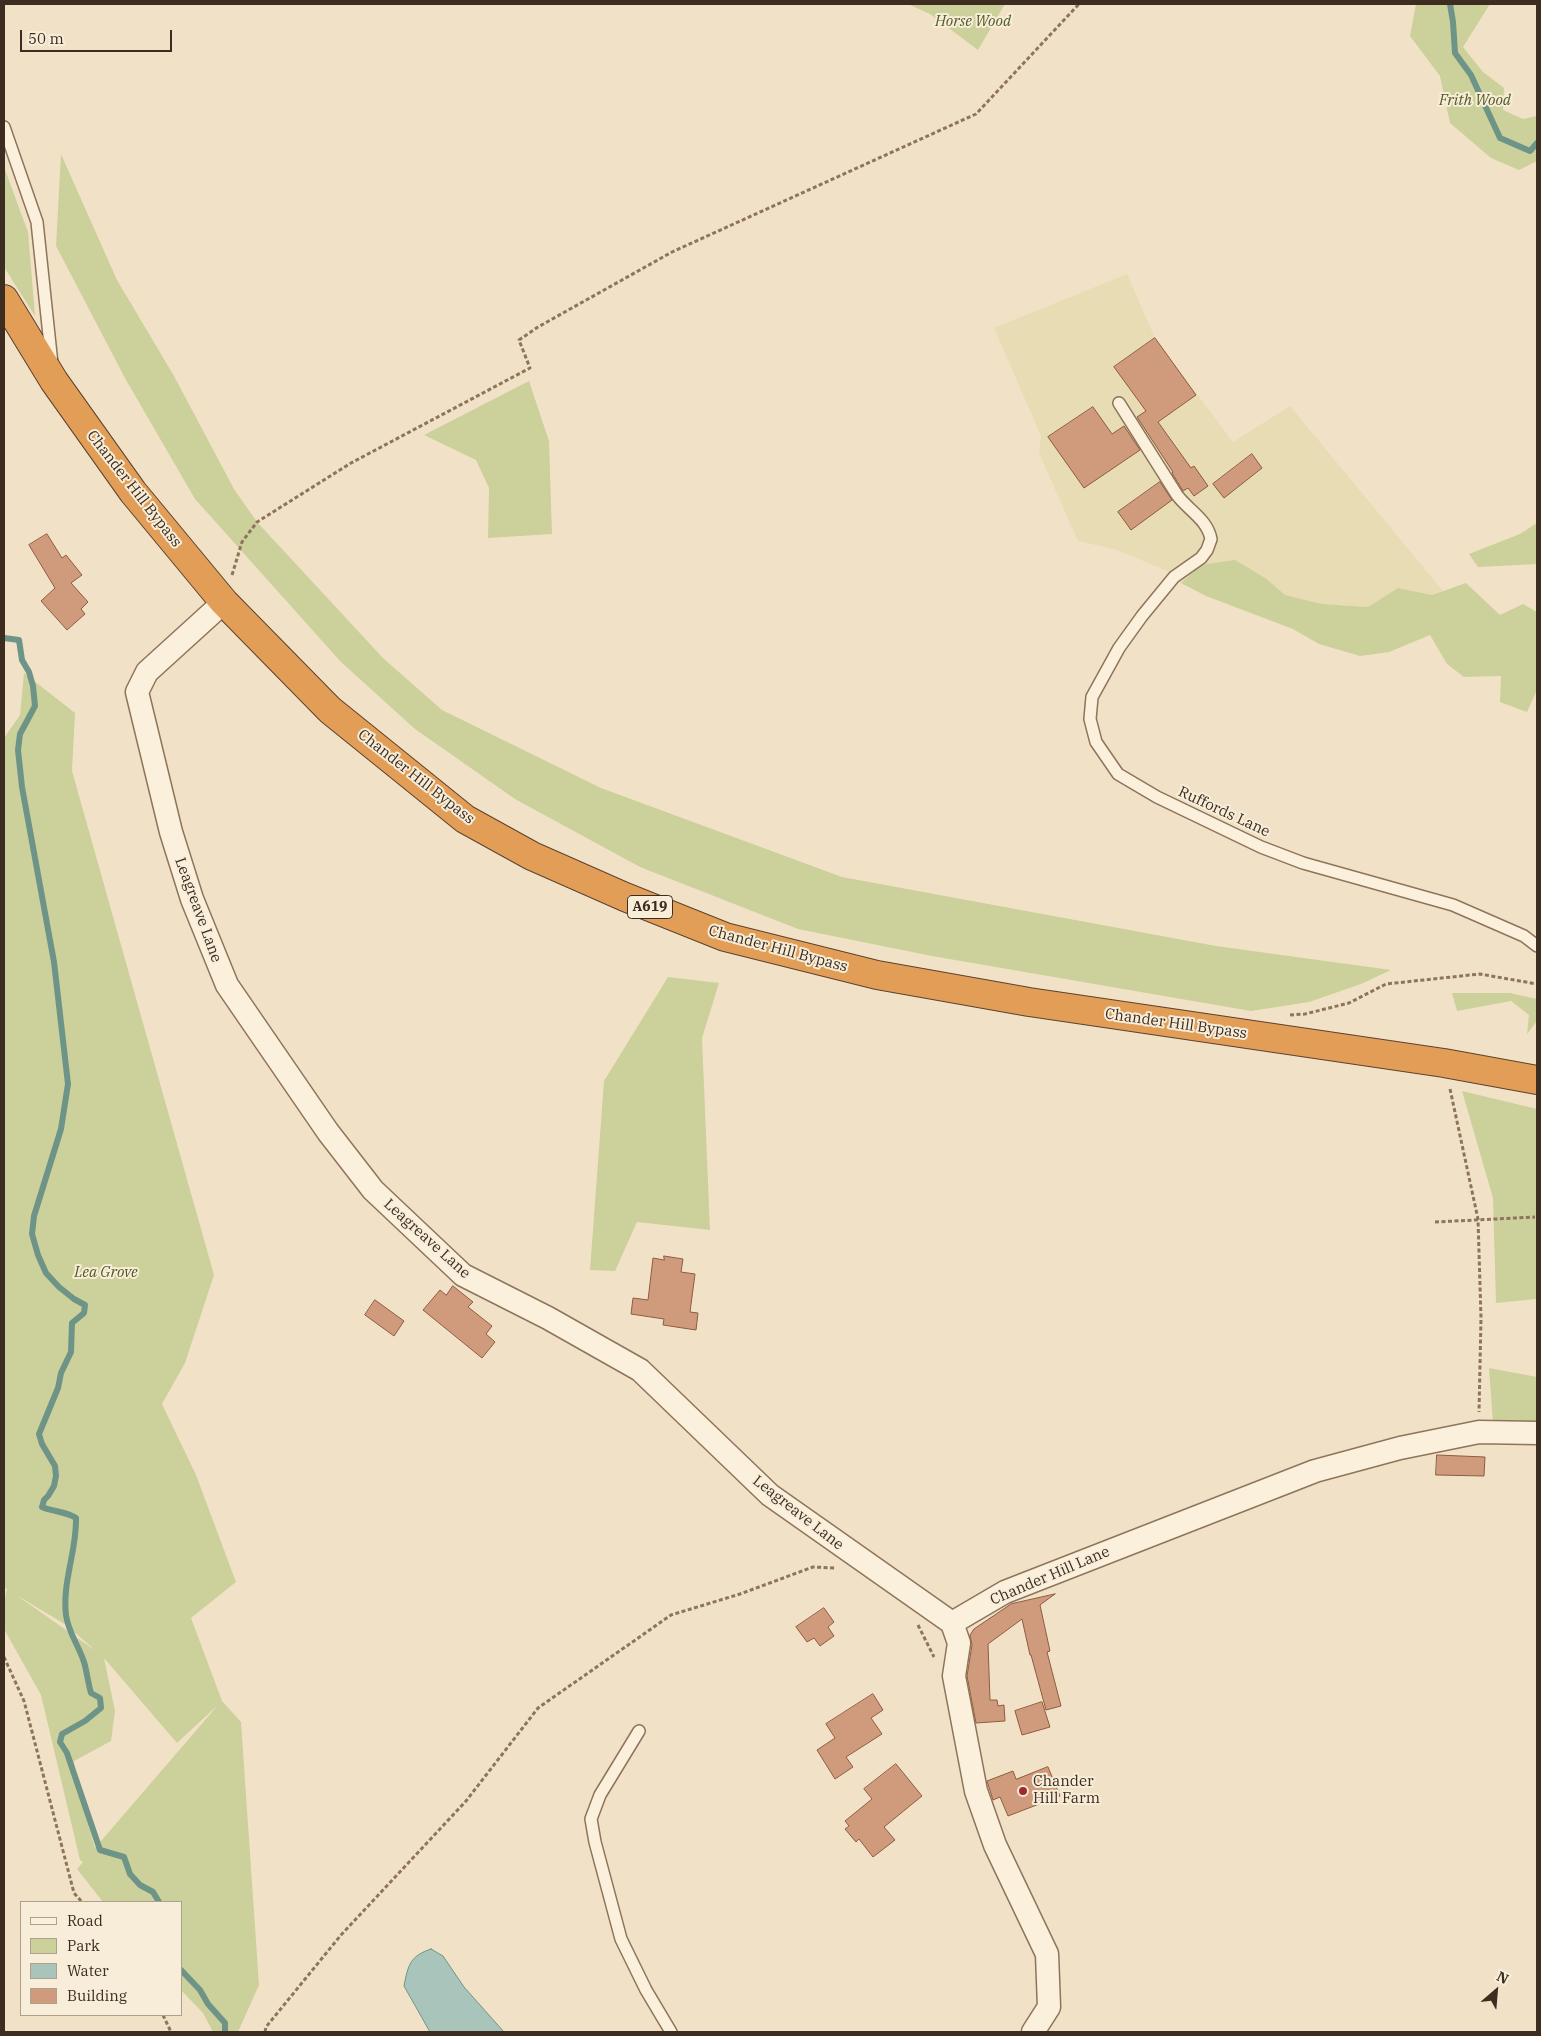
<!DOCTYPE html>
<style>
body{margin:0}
#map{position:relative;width:1541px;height:2036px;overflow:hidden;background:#f1e2c7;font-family:"IBM Plex Serif",serif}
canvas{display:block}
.frame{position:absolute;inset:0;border:5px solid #3d2c20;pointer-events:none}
.legend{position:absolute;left:20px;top:1901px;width:162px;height:115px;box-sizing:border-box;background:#f7edd8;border:1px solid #ada08e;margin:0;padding:6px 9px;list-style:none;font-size:15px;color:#3d2c20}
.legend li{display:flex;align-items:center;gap:10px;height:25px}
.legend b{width:25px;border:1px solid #ada08e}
.north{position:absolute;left:1471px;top:1966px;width:50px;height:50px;-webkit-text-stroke:4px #f7edd8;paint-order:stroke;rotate:27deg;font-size:14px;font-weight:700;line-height:20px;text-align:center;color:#3d2c20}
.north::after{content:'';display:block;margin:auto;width:18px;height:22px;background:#3d2c20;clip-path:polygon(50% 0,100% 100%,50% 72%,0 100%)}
.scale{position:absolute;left:20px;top:30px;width:152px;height:22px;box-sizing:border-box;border:2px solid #3d2c20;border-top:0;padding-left:6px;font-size:15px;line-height:18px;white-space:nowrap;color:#3d2c20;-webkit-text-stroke:4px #f7edd8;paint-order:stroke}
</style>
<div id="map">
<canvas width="1541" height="2036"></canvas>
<div class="frame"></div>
<ul class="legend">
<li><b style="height:6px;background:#faf0dc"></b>Road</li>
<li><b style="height:14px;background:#ccd09a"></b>Park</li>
<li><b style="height:14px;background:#a9c4bb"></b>Water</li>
<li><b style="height:14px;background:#d09b7c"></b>Building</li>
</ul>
<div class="north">N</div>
<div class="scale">50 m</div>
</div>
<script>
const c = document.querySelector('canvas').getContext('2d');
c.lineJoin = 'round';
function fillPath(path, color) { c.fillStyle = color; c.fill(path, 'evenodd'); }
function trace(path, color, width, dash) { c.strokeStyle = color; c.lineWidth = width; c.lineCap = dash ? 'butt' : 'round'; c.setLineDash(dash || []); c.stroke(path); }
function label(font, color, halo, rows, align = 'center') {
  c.font = font + ' "IBM Plex Serif",serif'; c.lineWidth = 4; c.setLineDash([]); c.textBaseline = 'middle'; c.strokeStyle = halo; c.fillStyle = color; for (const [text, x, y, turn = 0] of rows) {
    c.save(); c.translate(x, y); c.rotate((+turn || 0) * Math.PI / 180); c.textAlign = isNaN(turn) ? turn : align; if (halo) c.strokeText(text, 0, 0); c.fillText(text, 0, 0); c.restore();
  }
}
fillPath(new Path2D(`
 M1127,274L1155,338L1233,442L1290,406L1443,591L1432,595L1398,588L1368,607L1322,604L1285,595L1201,565L1181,583L1168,571L1114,549L1078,541L1039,453L1041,436L994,328Z`), '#e7dcb4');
fillPath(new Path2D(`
 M908,4H1005L978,50L930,14Z
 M1416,4H1490L1463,47L1483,72L1504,88L1503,110L1523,119L1537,116V161L1519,170L1491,158L1450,123L1440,76L1410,36Z
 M61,154L117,280L174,376L234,489L257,522L383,658L442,710L601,788L842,877L1216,946L1391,970L1361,984L1309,1002L1251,1011L932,956L798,929L640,867L515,799L415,729L341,662L195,499L126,380L56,246Z
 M4,167L28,232L35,316L4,267Z
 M529,381L549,441L552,534L488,538L489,488L476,460L424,435Z
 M1537,523V564L1478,567L1469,554L1520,534Z
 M1235,560L1265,578L1285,595L1322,604L1368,607L1398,588L1432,595L1466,583L1500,615L1523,604L1537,612V690L1527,712L1500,702L1501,676L1464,677L1447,664L1430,635L1389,652L1360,656L1319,644L1293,629L1206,596L1181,583L1201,565Z
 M24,673L75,713L72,771L214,1275L185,1363L162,1404L196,1475L236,1582L191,1618L222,1701L241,1722L259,1985L238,2032H213L203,2013L181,1990V1902H103L77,1869L83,1862L80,1860L41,1695L4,1629V1601L7,1589L4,1588V738L20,715ZM18,1596L66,1625L96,1651L19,1597ZM104,1658L177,1743L218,1705L95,1848L79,1794L74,1761L111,1741L115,1711Z
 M668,977L719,983L702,1038L710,1230L637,1222L615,1271L590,1270L604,1081Z
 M1452,993H1510L1537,999V1021L1527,1034L1529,1015L1511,1001L1457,1011Z
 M1462,1091L1537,1109L1536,1299L1496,1303L1493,1198Z
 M1489,1368L1537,1377V1421L1493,1423Z`), '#ccd09a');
const water = new Path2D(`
 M431,1949L443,1956L464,1987L504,2032H430L404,1986C408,1965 410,1956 431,1949Z`);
fillPath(water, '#a9c4bb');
trace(water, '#6e9488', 1);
trace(new Path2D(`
 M1450,4L1453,22L1455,53L1471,75L1500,138L1530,151L1537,143
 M4,638L19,640L22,660L29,672L33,686L35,706L20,734L18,750L22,787L54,962L68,1084L61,1129L34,1216L32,1234L38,1255L46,1273L59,1287L74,1299L85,1305L84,1313L72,1323L71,1352L61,1373L58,1388L39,1434L42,1444L55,1466L56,1476L54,1486L48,1496L44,1500L42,1507C53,1512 66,1511 76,1518C77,1550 62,1582 66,1615C68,1632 79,1646 84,1662C87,1672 88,1683 91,1693L100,1698L101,1708L85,1721L62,1734L60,1742L67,1753L100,1850L124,1857L130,1874L140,1885L153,1892L159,1902
 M181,1970L200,1990L208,2004L225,2023V2032`), '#6e9488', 6);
const building = new Path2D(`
 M1155,338L1196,395L1158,422L1191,468L1194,466L1208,486L1194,496L1188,488L1183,491L1172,473L1173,472L1137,417L1146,411L1114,367Z
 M1093,407L1112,434L1124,426L1140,450L1084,488L1048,437Z
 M1252,454L1262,468L1224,498L1213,484Z
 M1160,482L1172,500L1131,530L1118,512Z
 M47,534L62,558L66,555L82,575L71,583L88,602L81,609L85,614L67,630L41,601L55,588L29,545Z
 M664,1256L683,1259L681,1272L695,1274L690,1312L698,1313L696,1330L663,1325L664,1319L631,1314L633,1298L648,1300L653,1258L664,1260Z
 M453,1286L473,1302L468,1307L492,1326L486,1334L495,1342L482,1358L423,1310L440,1290L446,1295Z
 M375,1300L404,1321L394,1336L365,1315Z
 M1437,1455L1485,1457L1484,1476L1436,1475Z
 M1055,1594L1040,1605L1050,1651L1047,1652L1061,1706L1046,1710L1031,1655H1030L1022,1619L988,1644L990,1700H997L998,1706L1004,1705L1005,1721L976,1723L967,1676L972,1645L970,1635L974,1629L1011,1604Z
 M824,1608L834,1622L828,1627L834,1636L820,1646L814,1638L807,1642L796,1627Z
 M873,1694L883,1710L871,1718L882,1734L846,1757L853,1767L835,1779L817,1750L835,1738L826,1724Z
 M1042,1702L1050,1727L1022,1735L1015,1711Z
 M896,1764L922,1796L884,1827L895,1840L873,1857L859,1839L856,1842L845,1829L849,1826L845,1821L872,1799L864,1789Z
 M1048,1767L1060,1796L1008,1816L1000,1797L993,1800L987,1781L1013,1771L1016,1779Z`);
fillPath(building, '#d09b7c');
trace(building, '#8e5b40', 1);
const lane = new Path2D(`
 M4,127L37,222L52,364
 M1119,403L1177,495C1189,511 1207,519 1211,539L1207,550L1201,558L1174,577L1142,616L1119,648L1092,697L1090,719L1096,742L1118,774L1157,797L1261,847L1303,863L1453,905L1524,936L1537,946
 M639,1731L600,1795L591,1819L595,1842L621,1939L646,1990L671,2032`);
const street = new Path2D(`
 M224,602L147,672L137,692L171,832L192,899L227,985L328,1132L373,1190L463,1275L548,1318L640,1370L770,1495L952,1623
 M1033,2032L1049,2007L1047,1954L995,1845L976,1791L954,1676L959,1643L952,1623L1005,1592L1315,1471L1400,1448L1479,1432L1537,1433`);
const highway = new Path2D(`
 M4,299L54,381L133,492L224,602L330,710L465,819L532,856L625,897L725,937L877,975L1029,1002L1444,1063L1537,1080`);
trace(lane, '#8e745b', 14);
trace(street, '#8e745b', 25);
trace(highway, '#5c422f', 30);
trace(new Path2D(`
 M232,575L242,542L257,522L351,463L530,368L519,340L538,327L672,252L976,114L1079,4
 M1290,1015L1305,1014L1349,1003L1386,984L1480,974L1537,984
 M1450,1089L1478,1219L1481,1318L1479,1412
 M1435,1222L1535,1217
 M918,1625L934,1657
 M4,1657L24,1701L74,1893L82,1902
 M163,2015L171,2032
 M265,2032L266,2027L341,1935L466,1801L538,1708L671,1615L740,1594L813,1567L835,1568`), '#8e745b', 3, [4, 2.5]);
trace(lane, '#faf0dc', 11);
trace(street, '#faf0dc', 22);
trace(highway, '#e29d56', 28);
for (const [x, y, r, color] of [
 [1023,1791,5,"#a0282f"]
]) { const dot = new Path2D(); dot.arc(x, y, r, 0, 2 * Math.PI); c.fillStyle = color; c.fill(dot); trace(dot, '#f7edd8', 2); }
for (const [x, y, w] of [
 [650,907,45]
]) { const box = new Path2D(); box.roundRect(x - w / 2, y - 11.5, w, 23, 4); c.fillStyle = '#f7edd8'; c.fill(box); trace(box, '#3d2c20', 1); }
label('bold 14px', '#3d2c20', null, [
 ["A619",650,907]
]);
label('italic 15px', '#505b25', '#f7edd8', [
 ["Horse Wood",973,22],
 ["Frith Wood",1475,101],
 ["Lea Grove",106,1273]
]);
label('15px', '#3d2c20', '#f7edd8', [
 ["Chander Hill Bypass",134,489,52],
 ["Chander Hill Bypass",416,777,38],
 ["Ruffords Lane",1224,812,25],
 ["Leagreave Lane",198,910,70],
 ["Chander Hill Bypass",778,949,15],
 ["Chander Hill Bypass",1176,1024,8],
 ["Leagreave Lane",427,1239,42],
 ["Leagreave Lane",798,1513,38],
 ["Chander Hill Lane",1050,1576,-23]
]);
label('15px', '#3d2c20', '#f7edd8', [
 ["Chander",1033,1782],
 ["Hill Farm",1033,1799]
], 'left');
</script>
